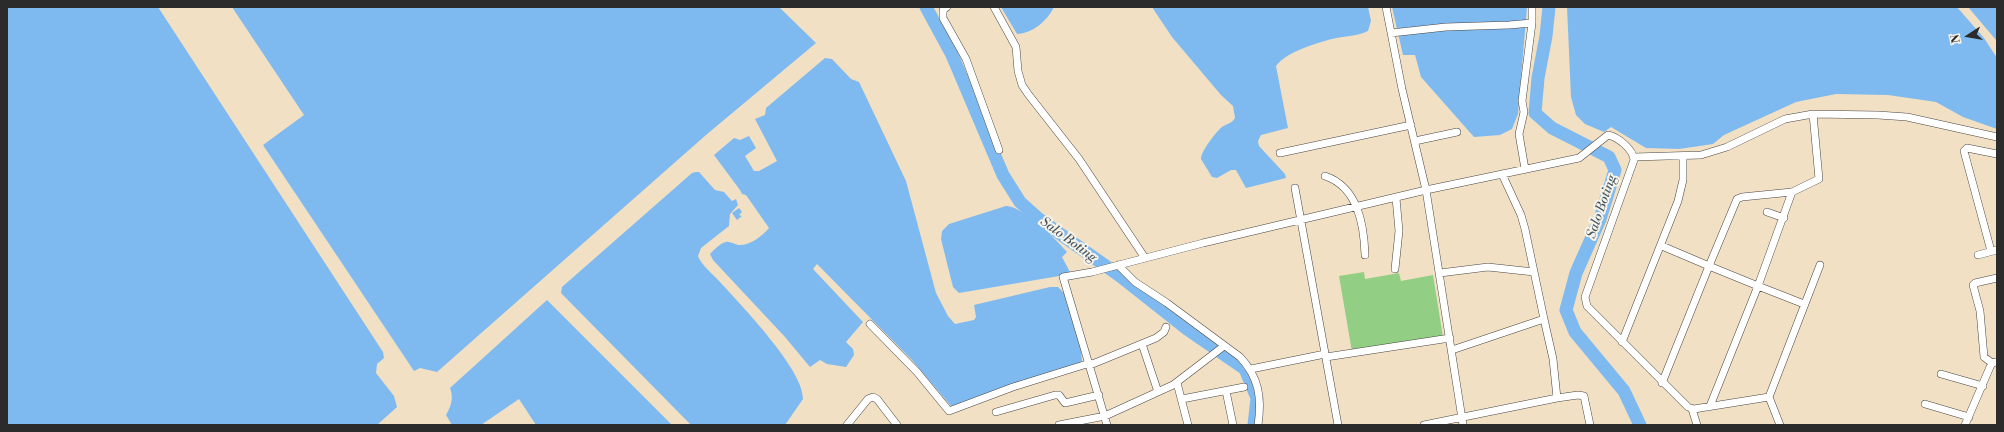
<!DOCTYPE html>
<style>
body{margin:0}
#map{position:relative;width:2004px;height:432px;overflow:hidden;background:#f1e0c3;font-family:"Libre Bodoni",serif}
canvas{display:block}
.frame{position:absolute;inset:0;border:8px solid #2b2b2b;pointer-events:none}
.north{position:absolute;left:1948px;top:16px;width:40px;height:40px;-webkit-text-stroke:3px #f7f3e8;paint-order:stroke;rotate:258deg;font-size:11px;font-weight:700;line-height:16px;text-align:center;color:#2b2b2b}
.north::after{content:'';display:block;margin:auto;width:14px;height:18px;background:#2b2b2b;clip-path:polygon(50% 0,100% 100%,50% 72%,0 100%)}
</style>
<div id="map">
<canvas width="2004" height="432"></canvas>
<div class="frame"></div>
<div class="north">N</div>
</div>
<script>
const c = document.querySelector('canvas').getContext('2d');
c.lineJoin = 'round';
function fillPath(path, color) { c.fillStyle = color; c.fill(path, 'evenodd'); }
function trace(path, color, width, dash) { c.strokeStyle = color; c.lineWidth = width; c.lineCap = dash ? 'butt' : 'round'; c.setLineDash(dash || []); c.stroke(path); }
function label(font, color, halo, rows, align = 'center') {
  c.font = font + ' "Libre Bodoni",serif'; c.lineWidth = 4; c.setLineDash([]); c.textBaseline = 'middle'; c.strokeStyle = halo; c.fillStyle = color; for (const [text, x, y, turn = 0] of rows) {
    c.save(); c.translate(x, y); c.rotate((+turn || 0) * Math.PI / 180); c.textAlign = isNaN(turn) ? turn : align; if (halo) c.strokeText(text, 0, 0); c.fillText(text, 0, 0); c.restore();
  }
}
fillPath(new Path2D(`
 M1364,272L1365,279L1399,273L1401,281L1433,275L1443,337L1352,352L1339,276Z`), '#92cf84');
fillPath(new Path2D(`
 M7,7H158L383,352L384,358L377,364L376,373L394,396L397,407L377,425H7Z
 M232,7H779L816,43L706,135L437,372L420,368L414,371L263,145L304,115Z
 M1001,7H1054C1048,20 1032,34 1017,34Z
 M1152,7H1368L1371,21L1368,31C1355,37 1341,36 1328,40C1311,45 1287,52 1276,66L1288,128L1261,135L1258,141L1259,146L1285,174L1286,178L1246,188L1236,170H1231L1217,178L1212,177L1201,159C1201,151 1216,132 1222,127C1228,123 1231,124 1235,118L1233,106L1221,95L1172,37Z
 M1392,7H1527L1518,114L1512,129L1500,135L1474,137L1421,77L1415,55H1403Z
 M1567,7H1957L1984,38L1997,58V129L1963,117L1936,102L1888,95L1836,94L1796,102L1724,135L1713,144L1679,149L1646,148L1611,127L1604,132L1585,124L1576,115L1571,97Z
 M1968,7H1997V42L1996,40Z
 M825,58L832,59L851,79L859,82L906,181L936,293L948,316L955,324L974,320L976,317L974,305L1050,287H1058L1064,293L1081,350L1082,361L1079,364L988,393L955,406H951L912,360L817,264L813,269L863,322L846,342L853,349L854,355L846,367L827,364L820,360L810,367L785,337L713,260L710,254C714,250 720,243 726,242C729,241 734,244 738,245C750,246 762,236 769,228L746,195L742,194L740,190L714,155L734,138L740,140L749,136L756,148L745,156L754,171H759L777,161L755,119L765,115L766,108Z
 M696,172H699L715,190L724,192L732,201L736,199L738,205L730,214L729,226L701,248L698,256C702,266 713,274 720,282C740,304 804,370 803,399L785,425H691L561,293L562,287L692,173Z
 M1006,206C1021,205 1058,241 1067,252L1062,257L1071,274L959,293L953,287L941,239L942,231L949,224Z
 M739,208L742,212L739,215L742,216L737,220L732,213Z
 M547,300L672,425H536L519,399L481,425H452L446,415C451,406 454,398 450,388Z`), '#7ebaf0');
trace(new Path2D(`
 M926,7L952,55L1003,175L1020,202L1039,219L1120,276L1187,329L1245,369L1257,398L1254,425
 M1549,7L1546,36L1538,78L1535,113L1552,128L1609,157L1615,170L1600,219L1576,273L1566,310L1575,332L1624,391L1640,425`), '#7ebaf0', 13);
const minor = new Path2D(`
 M947,7L943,10V18L966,59L999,150
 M994,7L1016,47L1018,71L1022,85L1028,94L1079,159L1145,258
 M1386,7L1402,89L1426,190L1463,425
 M1391,33L1446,27L1509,25L1532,23
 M1415,141L1457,132
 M1280,153L1411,125
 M1634,157L1701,155L1727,147L1785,119L1813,114L1878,115L1907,117L1997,137
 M1525,169L1519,134L1524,112L1522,101L1532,23V7
 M1502,174L1521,215L1525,229L1544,319
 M1325,176C1358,187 1364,225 1365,255
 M1295,188L1338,425
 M1767,212L1784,218
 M1662,246L1709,266L1737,199L1742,197L1792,192
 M1991,251L1964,151L1967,148L1997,154
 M1978,255L1997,250
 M1118,265L1135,282L1167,303L1240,357C1259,377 1262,398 1258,425
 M1395,269L1399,231L1396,198
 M1440,273L1488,267L1534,272
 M1804,304L1758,286L1792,192L1819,179L1813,114
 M870,324L917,372L949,411L1013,387L1090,363
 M1622,342L1678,201L1683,180V157
 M1142,344L1158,392
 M1326,357L1450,338
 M1992,363L1984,357L1980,311L1973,285L1975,283L1997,278
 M1090,365L1156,338L1164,332L1166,327
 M1251,369L1325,354
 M1941,374L1983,386
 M1177,383L1188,425
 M1662,383L1709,266L1758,286L1710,406
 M1226,391L1233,425
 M1769,397L1820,265
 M1557,398L1578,395L1584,396L1590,425
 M1182,399L1244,387
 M1925,404L1969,417
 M1692,409L1697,425
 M996,412L1055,395H1059L1065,403L1099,395
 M847,425L868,399L873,397L877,399L897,425
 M1059,425L1105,416L1173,385L1224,346
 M1107,425L1063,277L1092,272L1203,243L1426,190L1579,158L1608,135C1618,137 1633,149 1634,160L1585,297L1587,306L1688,407L1694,409L1769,397L1780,425
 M1424,425L1557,398L1553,359L1544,319L1452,350
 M1965,425L1990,367L1992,363L1996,362`);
trace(minor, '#494642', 8);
trace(minor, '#fff', 7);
label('italic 13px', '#445666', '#f7f3e8', [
 ["Salo Boting",1602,207,-71],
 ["Salo Boting",1068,240,36]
]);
</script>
